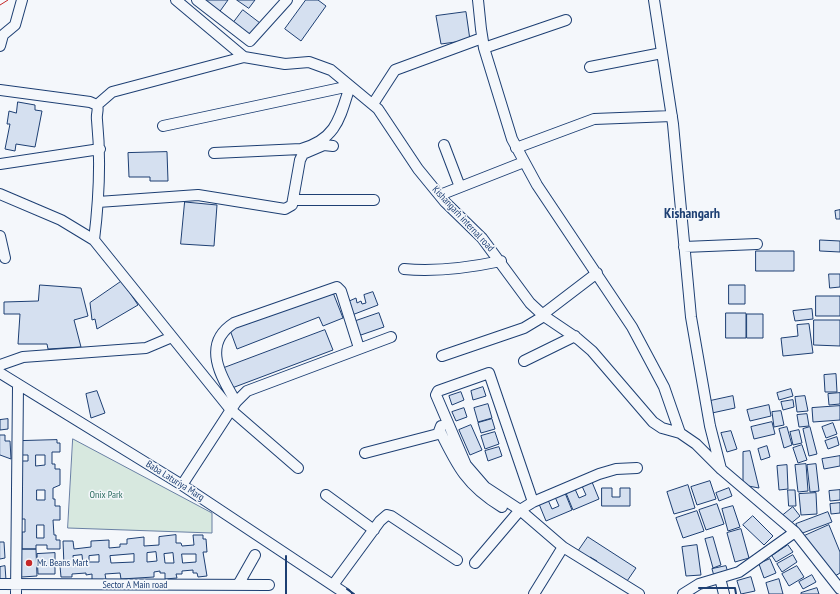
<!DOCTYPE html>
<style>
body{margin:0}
canvas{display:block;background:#f4f7fb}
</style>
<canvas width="840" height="594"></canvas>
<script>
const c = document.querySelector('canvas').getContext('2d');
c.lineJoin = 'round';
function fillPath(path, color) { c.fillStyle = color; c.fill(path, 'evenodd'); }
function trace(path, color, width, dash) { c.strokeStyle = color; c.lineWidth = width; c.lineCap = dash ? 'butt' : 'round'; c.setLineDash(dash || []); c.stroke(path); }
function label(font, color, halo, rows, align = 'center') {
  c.font = font + ' "PT Sans Narrow",sans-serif'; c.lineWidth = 3; c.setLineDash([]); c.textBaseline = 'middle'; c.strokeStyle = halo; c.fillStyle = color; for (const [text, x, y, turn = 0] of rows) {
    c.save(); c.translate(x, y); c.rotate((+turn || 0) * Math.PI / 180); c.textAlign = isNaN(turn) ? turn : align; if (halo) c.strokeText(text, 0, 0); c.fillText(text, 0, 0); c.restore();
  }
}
const green = new Path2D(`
 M73,439L212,513V533L68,528Z`);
fillPath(green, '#d7e8df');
trace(green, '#687fa3', 1);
const building = new Path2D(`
 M199,0H228L218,14Z
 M237,0H255L249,8Z
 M306,0H318L326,6L301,41L285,29Z
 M243,10L260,23L248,39L231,26Z
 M466,12L470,40L441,44L436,16Z
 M18,102L35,105V110L42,111L35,147L16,144L15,151L5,149L10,124H7L9,111L16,113Z
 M167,152L168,181H150V177H129L128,153Z
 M185,202L217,205L214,246L181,244Z
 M840,210V219H836L835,211Z
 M820,240L840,241V252L820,251Z
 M756,251H794V271H756Z
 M829,274H840V287L830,288Z
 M122,281L138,305L97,329L95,319L92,320L90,303Z
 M40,285L81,288L88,316L74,320L81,347L48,349L47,344H18L20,314H4V302L38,301Z
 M729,285H745V304H729Z
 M332,290L343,318L323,326L319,317L237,349L230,330Z
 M373,292L378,305L352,315L347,302L356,298L357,303L361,301L362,304L366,303L364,295Z
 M816,296H840V316H816Z
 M812,309L813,319L795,321L793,311Z
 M379,313L384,327L358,336L353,322Z
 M726,313H746V338H726Z
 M747,314H763V338H747Z
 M814,320H840V346L814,345Z
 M809,324L813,353L783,356L781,338L798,336L797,325Z
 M325,330L333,350L232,388L224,368Z
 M836,374L837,392H825L824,375Z
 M483,387L486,396L473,400L471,391Z
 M791,389L793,396L779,400L777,393Z
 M97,391L105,413L91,418L86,394Z
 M461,392L464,400L452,405L449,396Z
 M840,393V404L829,405L828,394Z
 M733,396L735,408L712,413L710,401Z
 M805,396L808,411L797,412L795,397Z
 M793,400L794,407L783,410L781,402Z
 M488,404L492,418L478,422L474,408Z
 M769,405L771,416L750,421L747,410Z
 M840,406V420L813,422L812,408Z
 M464,408L467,417L456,421L452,412Z
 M781,411L784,425L774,427L772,412Z
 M807,414L809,426L799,427L797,415Z
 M8,419V429L0,430V420Z
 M492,419L495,429L481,433L478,423Z
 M772,422L775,434L754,439L751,427Z
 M833,423L837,434L826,438L822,427Z
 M471,425L482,450L470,455L459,430Z
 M787,427L792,445L784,448L779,429Z
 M810,427L817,454L809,456L803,429Z
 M799,430L802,443L793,445L790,432Z
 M731,431L737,449L727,452L721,433Z
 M495,432L499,444L485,449L481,436Z
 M0,435H5V441H10L11,459L0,455Z
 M837,437L839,445L828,449L825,441Z
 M57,440V443H60V452H52V464H55V469H60V485L53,488V499H55V506H60V520H53L54,535H56V540H60V549H47V545H36V549H22V532H25V519H21V461H28V455H21V441ZM36,455H45V465L36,466ZM37,490H45V500H37ZM37,525H44V538H37Z
 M802,445L807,460L798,463L793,448Z
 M767,446L770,457L761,460L758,449Z
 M499,447L502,456L488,461L485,451Z
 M750,451L759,488L743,485V452Z
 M840,456V466L824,469L822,459Z
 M806,464L808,491L798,492L795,465Z
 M816,464L819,491L810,492L807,465Z
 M787,465L788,489L779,490L777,466Z
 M710,481L716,499L697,505L691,487Z
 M592,482L599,499L573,510L566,493L575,489L579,498L586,495L582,486Z
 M688,485L695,508L674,514L667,492Z
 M602,488H612V497H620V488H630V506H602Z
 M729,488L732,496L719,501L716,493Z
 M788,490H795L796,506H789Z
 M840,490V500L830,501L829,491Z
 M565,493L572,510L546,521L539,504L548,500L552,509L559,506L555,497Z
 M816,493L817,514L801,515L799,494Z
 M840,503V513L831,514L830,504Z
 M717,504L724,524L706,530L699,510Z
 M733,506L740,527L728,531L722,509Z
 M793,507L800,516L789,525L782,516Z
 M697,511L704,531L683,538L676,518Z
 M828,512L832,522L800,534L796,524Z
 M753,516L773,536L764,545L743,525Z
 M829,525L840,552V573L835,576L802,537Z
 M741,529L749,558L735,562L727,533Z
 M176,535V543H181L182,546L194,545L193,535H203V539H206L207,552H203L207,576L198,577L197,573H193V570L182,571V574H176L177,578L165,579V573H160V571L154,572V577L121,579L120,573L105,574L106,580H92V574L86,575V573L72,574V577H61L60,566H64L63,541H73L74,549L91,547V541L109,540V548L120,547V544H127V539L144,537V546L159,545V537ZM156,552L157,561L147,562V553ZM173,553L174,563H165L164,554ZM134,554V562L111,563L110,556ZM182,554H196V562L183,563ZM82,555L83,565H74L73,556ZM99,555V562H89V556Z
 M588,537L636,568L625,584L595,565L597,561L590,557L588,560L577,553Z
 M713,537L721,565L713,568L705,539Z
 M0,542H4L5,558L0,559Z
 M697,545L701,575L686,576L682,547Z
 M788,545L793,552L776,562L772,556Z
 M22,549H36L37,576L22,577Z
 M55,553V574H38L37,554Z
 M793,555L797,562L782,572L777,564Z
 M770,559L776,573L764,578L759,564Z
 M5,566L6,580H0V567Z
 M726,566L728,573L714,576L712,569Z
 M797,566L804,577L789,586L782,574Z
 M812,575L816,582L803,589L799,582Z
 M751,577L755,591L741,594L737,581Z
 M779,579L783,594H769L766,583Z
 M817,588L819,594H801V593Z`);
fillPath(building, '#d5e0f0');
trace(building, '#1d3f73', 1);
const minor = new Path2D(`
 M176,0L244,57
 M197,0L250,41L287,0
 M478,0L481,29L484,48L512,139L537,185L632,327L664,387L680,433
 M654,0L673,124L691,317L710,426L721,469
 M0,46L3,35L15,25L22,0
 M484,48L566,20
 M590,67L662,53
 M0,90L90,102L97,105
 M373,104L395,70L482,38
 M97,105L112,92L244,57L285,64L309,62L331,70L378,109L418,169L445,202L482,238L530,303L544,316L578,339L592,351L653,422L662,428L680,433L696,444L721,469L795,532L840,589
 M163,126L350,86
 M444,145L460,187
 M516,148L594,119L672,116
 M214,153L301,149C337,139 340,117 350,86
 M0,164L100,149
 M0,194L61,220L94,240L231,410L298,468
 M440,195L524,162
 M293,200H374
 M98,202L198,195L285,209L292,205L300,160L303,154L324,145L333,146
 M0,236L5,258
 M94,240C99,200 101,160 97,120C96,114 99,110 97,105
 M684,247L757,244
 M404,269C437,272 468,268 501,261
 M542,315L597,273
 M442,356L524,328L544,316
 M524,361L575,336
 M0,365L23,357L146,348L172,337
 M0,373L182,485L346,594
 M236,402C221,377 201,344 234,323L337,287L341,291L359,348
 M440,431C457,466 467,486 502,507
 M365,453L438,434L441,426
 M182,485L236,402L247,391L391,337
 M326,495L374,530
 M533,502L489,373L438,391L436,395L466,465L485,487L520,510L563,547L639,594
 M475,563L520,510L533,502L599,474L616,469L637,468
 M720,578L724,594
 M0,584L269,585
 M238,585L255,555
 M333,585L380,521L387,515L391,516L457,560
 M16,594L18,386
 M534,594L563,547
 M683,594L699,584L739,572L795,532`);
trace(minor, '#1d3f73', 12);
trace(minor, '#f4f7fb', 10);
trace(new Path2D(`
 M286,556V594
 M699,588H735L736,594
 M347,589L354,594`), '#1d3f73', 2);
trace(new Path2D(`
 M0,5L8,0`), '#c62828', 1, [14, 3, 2, 3]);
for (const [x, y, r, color] of [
 [29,563,4,"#c62828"]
]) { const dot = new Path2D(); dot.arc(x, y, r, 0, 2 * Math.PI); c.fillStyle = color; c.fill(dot); trace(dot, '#f4f7fb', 1.5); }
label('10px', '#1d3f73', '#f4f7fb', [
 ["Kishangarh internal road",463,219,47],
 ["Baba Laturiya Marg",175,481,32],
 ["Sector A Main road",135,585]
]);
label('10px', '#2c6c60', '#f4f7fb', [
 ["Onix Park",106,495]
]);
label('10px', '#1d3f73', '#f4f7fb', [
 ["Mr. Beans Mart",37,563]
], 'left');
label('bold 14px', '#1d3f73', '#f4f7fb', [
 ["Kishangarh",692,214]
]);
</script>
